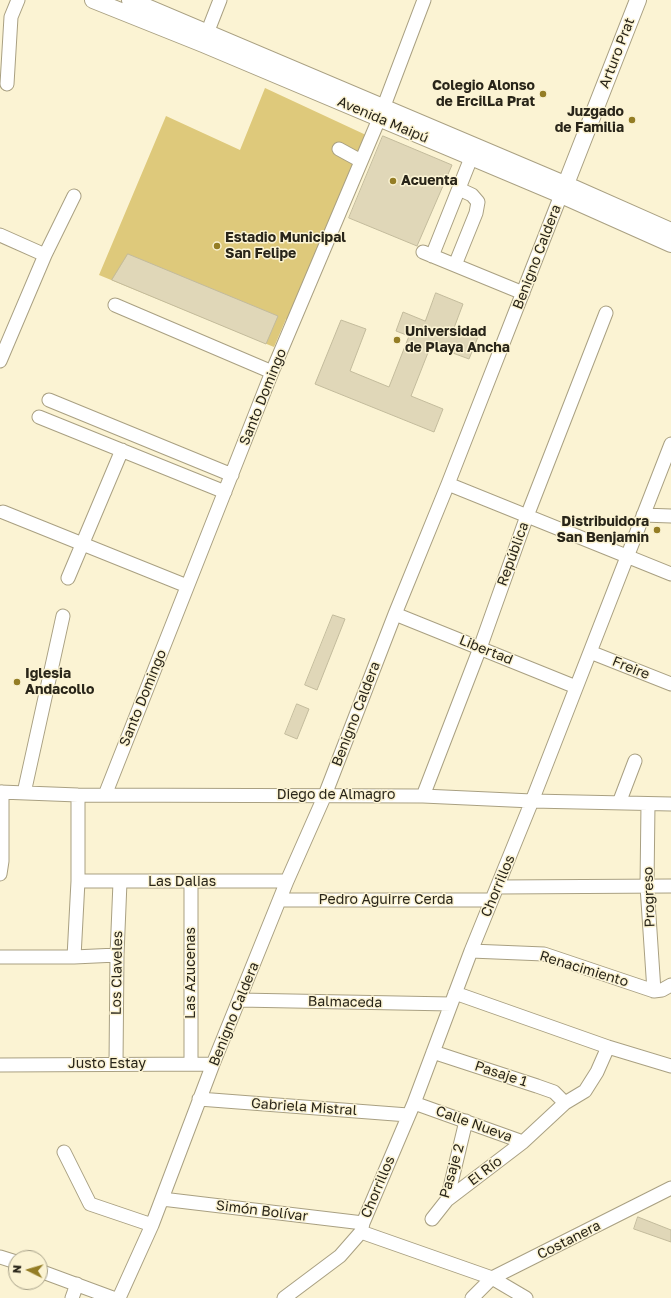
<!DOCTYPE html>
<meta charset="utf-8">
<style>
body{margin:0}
#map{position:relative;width:671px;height:1298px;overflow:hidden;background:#fbf3d3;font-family:"Golos Text",sans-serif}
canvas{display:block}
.north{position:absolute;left:8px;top:1250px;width:40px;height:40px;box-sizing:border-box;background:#fbf3d3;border:1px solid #a7a189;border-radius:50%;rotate:275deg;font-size:11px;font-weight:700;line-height:16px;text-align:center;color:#292519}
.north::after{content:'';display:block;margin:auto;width:14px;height:18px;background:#947d25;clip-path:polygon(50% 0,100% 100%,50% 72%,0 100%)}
</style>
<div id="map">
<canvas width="671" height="1298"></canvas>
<div class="north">N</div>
</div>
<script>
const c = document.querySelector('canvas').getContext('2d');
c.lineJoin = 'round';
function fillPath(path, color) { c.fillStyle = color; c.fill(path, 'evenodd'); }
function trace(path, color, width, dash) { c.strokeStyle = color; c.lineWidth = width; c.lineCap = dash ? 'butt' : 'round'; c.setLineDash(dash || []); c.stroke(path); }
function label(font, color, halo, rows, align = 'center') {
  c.font = font + ' "Golos Text",sans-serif'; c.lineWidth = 3; c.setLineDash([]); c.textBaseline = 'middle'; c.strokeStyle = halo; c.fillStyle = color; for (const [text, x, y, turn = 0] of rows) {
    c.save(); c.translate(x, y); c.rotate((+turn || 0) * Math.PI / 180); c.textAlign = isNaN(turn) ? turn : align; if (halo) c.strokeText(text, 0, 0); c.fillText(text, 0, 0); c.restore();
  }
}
fillPath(new Path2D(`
 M265,88L366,135L292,321L286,319L274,347L99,275L166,116L240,150Z`), '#dec97b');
const building = new Path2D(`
 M383,136L452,165L417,246L349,218Z
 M128,254L278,316L266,344L112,280Z
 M436,293L463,304L454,328L478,337L469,359L431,345L411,396L443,409L434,432L315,384L341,320L366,329L350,371L389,387L409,336L396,331L403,312L425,321Z
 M333,615L345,619L317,690L305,685Z
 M297,704L309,709L297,739L285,734Z
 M638,1217L671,1230V1242L634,1229Z`);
fillPath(building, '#e0d7b8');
trace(building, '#c3bb9c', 1);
const minor = new Path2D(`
 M204,41L220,0
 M7,84L11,17L18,0
 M339,149L361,161
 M0,235L45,255
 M423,252L523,293
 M432,256L471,158
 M455,265L476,213L478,202L472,195L459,189
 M115,305L272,372
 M0,361L45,255L74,196
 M49,400L232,475
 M39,417L225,492
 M448,484L671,574
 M3,512L187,586
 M643,515L671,516
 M68,578L122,450
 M395,614L576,687
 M590,652L671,684
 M0,792L78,795L423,796L532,801L671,804
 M24,793L63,616
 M105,795L272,372L379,119L424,0
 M423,796L480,648L527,516L606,313
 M619,803L635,761
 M648,804L647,886L654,991
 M0,874L2,861V792
 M78,881H287
 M191,881V1064
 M498,887L671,886
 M280,900H491
 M471,951L544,954L654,991L662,990L671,985
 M0,957H74L117,955
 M74,957L78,881V795
 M455,993L608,1047L671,1066
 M239,1000L451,1004
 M433,1052L537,1086L554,1092L565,1103
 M116,1064L117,955L120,882
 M0,1065L213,1064
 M199,1099L408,1115
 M414,1103L523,1142
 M64,1152L90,1204L152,1225
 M162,1199L363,1223
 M447,1200L523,1142L565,1103L585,1091L597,1072L608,1047
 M432,1219L447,1200L466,1121
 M361,1232L492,1278L526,1298
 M0,1257L16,1262
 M40,1271L113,1298
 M72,1298L77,1284
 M119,1298L152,1225L213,1064L287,881L325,795L395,614L448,484L561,195
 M284,1298L340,1256L361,1232L363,1223L414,1103L471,951L532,801L671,444
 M472,1298L492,1278L671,1188`);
const major = new Path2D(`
 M93,0L203,44L561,195L671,244
 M130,0L574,188L671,231
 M562,194L638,0`);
trace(minor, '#a9a082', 15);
trace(major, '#a9a082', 18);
trace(minor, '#fff', 13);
trace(major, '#fff', 16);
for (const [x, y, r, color] of [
 [543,94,4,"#947d25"],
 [632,120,4,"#947d25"],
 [393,181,4,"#947d25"],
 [217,246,4,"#947d25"],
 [397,340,4,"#947d25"],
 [657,530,4,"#947d25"],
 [17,682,4,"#947d25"]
]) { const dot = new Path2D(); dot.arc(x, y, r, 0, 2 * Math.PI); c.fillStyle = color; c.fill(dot); trace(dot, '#fbf3d3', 1.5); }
label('14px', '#292519', '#fbf3d3', [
 ["Arturo Prat",617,53,-69],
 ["Avenida Maipú",383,120,23],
 ["Benigno Caldera",537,257,-69],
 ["Santo Domingo",263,397,-68],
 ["República",513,554,-70],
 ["Libertad",486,650,22],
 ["Freire",631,668,22],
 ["Santo Domingo",143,698,-68],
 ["Benigno Caldera",356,714,-69],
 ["Diego de Almagro",336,795],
 ["Las Dalias",182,882],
 ["Chorrillos",498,886,-67],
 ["Progreso",649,897,-92],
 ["Pedro Aguirre Cerda",386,900],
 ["Renacimiento",584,969,17],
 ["Los Claveles",117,973,-89],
 ["Las Azucenas",191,973,-90],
 ["Balmaceda",345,1002,1],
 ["Benigno Caldera",234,1014,-68],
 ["Justo Estay",107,1064],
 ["Pasaje 1",501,1074,18],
 ["Gabriela Mistral",304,1107,4],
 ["Calle Nueva",474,1124,20],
 ["Pasaje 2",452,1171,-74],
 ["El Río",485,1171,-37],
 ["Chorrillos",378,1187,-67],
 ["Simón Bolívar",262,1211,7],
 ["Costanera",569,1240,-27]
]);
label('bold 14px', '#292519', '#fbf3d3', [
 ["Colegio Alonso",535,86,"right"],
 ["de ErcilLa Prat",535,102,"right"],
 ["Juzgado",624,112,"right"],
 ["de Familia",624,128,"right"],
 ["Acuenta",401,181],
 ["Estadio Municipal",225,238],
 ["San Felipe",225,254],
 ["Universidad",405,332],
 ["de Playa Ancha",405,348],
 ["Distribuidora",649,522,"right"],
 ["San Benjamin",649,538,"right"],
 ["Iglesia",25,674],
 ["Andacollo",25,690]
], 'left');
</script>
